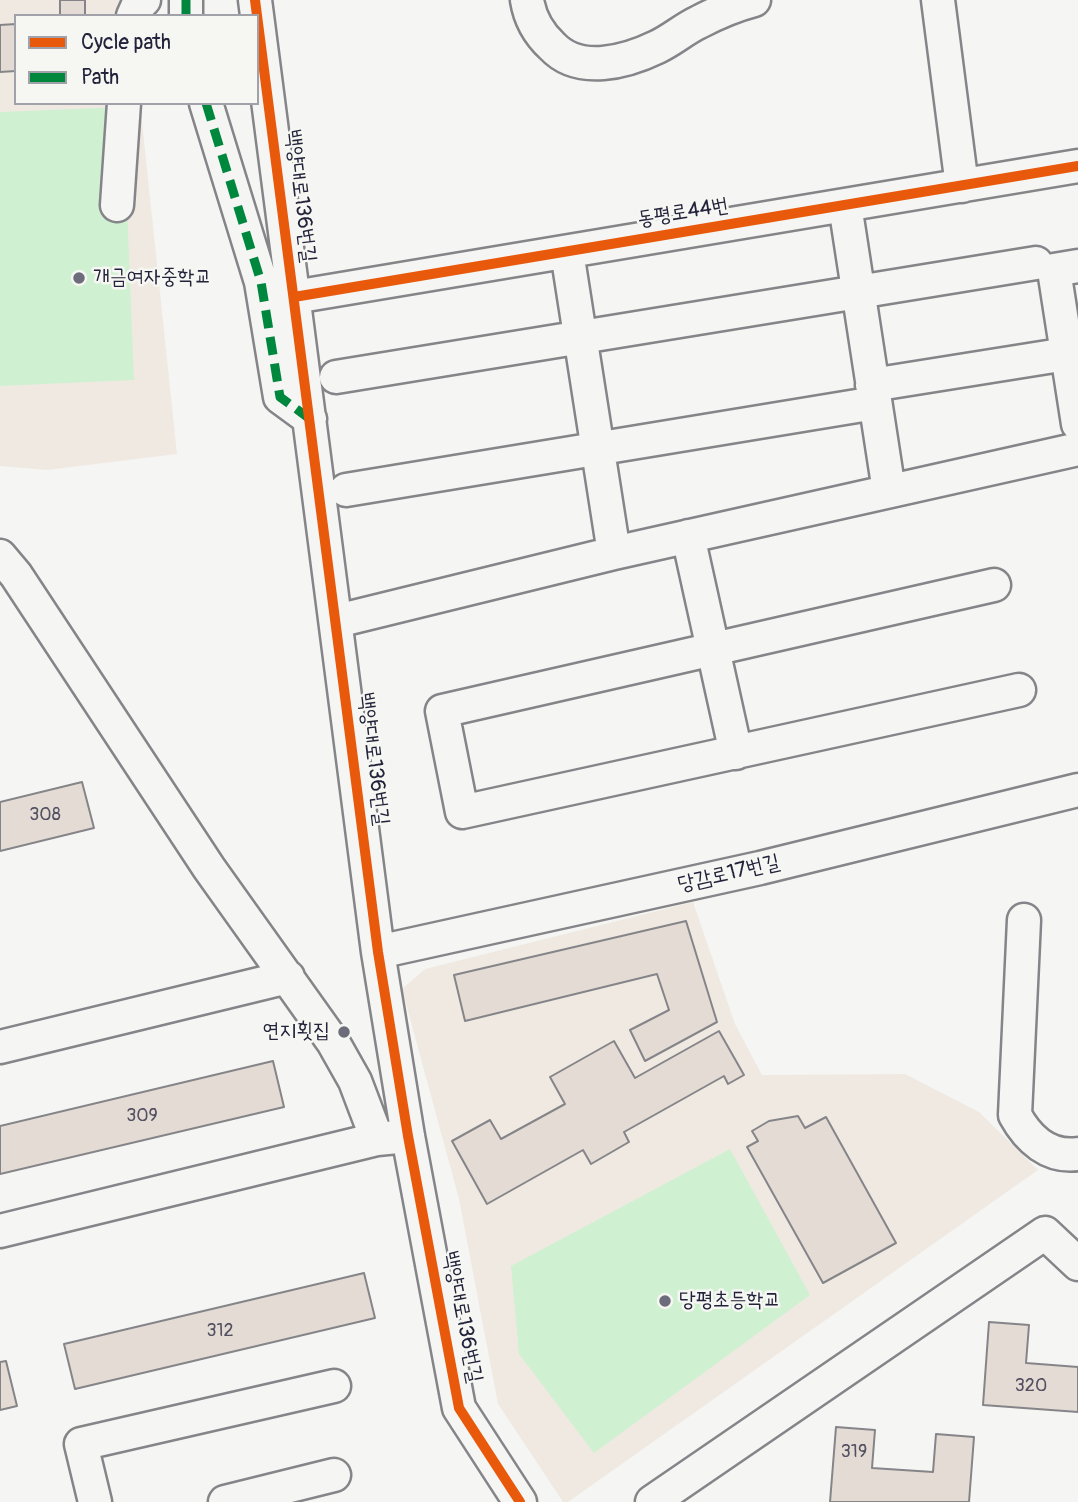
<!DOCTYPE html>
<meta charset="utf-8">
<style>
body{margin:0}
#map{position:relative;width:1078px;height:1502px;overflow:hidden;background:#f5f5f3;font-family:Pangolin,sans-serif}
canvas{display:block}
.legend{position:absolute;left:14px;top:14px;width:245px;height:91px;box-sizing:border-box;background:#f6f6f2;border:2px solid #a1a1a9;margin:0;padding:9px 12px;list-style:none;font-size:21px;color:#22223b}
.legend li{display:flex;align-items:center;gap:14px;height:35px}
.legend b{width:35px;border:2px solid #a1a1a9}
</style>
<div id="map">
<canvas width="1078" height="1502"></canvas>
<ul class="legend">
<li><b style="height:9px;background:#e8590c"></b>Cycle path</li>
<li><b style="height:9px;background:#00873e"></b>Path</li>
</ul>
</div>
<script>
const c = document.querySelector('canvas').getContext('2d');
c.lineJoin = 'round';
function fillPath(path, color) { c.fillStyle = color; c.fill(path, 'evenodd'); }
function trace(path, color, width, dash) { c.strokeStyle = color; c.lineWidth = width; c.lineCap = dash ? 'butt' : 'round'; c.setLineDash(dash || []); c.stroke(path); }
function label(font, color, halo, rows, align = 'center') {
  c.font = font + ' Pangolin,"Poor Story",sans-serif'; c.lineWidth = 5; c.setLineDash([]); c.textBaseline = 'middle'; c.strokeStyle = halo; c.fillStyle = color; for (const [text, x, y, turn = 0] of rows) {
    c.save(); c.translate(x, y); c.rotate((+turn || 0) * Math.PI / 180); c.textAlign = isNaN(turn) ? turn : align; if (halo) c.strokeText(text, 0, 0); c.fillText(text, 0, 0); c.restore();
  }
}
fillPath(new Path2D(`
 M0,0H130L131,16H16V103H140L177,454L47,470L0,466Z
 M693,902L735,1024L762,1075L905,1074L979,1112L1038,1170L568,1502H563L498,1404L459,1199L402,989L425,969Z`), '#f0e9e2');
fillPath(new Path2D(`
 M123,107L134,380L0,386V112Z
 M730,1149L810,1295L594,1453L519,1354L511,1266Z`), '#cff1d1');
const building = new Path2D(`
 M60,0H85V16H60Z
 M16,24V71L0,72V25Z
 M82,782L94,828L0,851V802Z
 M686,921L717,1022L645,1061L630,1030L669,1010L657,974L465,1021L454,975Z
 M719,1031L744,1075L728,1084L724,1076L624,1132L629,1142L591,1164L583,1150L487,1204L452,1141L490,1120L501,1139L565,1104L550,1077L614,1041L635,1078Z
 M273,1061L284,1107L0,1174V1126Z
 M798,1116L805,1128L826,1117L896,1243L823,1283L747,1147L758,1141L752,1131L769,1121Z
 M364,1273L375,1318L75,1389L64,1344Z
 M989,1322L1029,1325L1026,1363L1078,1367V1412L983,1405Z
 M6,1361L17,1406L0,1410V1362Z
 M836,1427L875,1430L872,1468L933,1472L936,1434L974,1437L969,1502H830Z`);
fillPath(building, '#e4dbd4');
trace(building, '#858589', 2);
const minor = new Path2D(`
 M255,0L378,952L408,1136L459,1408L520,1502
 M527,0C530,19 538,33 552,46C579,75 626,62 657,47C672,40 684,29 699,22C716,13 735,5 754,0
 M938,0L962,186
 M133,16L137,7L144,0
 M186,16V0
 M206,103L261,282L280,397L310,419
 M117,205L124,103
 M845,205L889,491
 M567,252L614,553
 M1078,266L1054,270L1078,424
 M294,297L1078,166
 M336,377L1036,263
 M872,385L1054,356
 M346,490L875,403
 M688,536L736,753
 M0,556L16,575L209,868L333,1042L355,1081L377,1139L408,1136
 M994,585L442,711L462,812L1019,690
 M337,621L614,553L1078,449
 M1024,920L1015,1115C1028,1139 1049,1158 1078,1154
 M378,952L760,868L1078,790
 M0,1047L288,977
 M0,1231L377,1139
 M95,1502L81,1444L334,1386
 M225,1502L334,1475
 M652,1502L1045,1233L1078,1264`);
trace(minor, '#858589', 37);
trace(minor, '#f5f5f3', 32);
trace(new Path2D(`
 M186,16V0
 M206,103L261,282L280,397L310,419`), '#00873e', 9, [18, 9]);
trace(new Path2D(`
 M255,0L378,952L408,1136L459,1408L520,1502
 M294,297L1078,166`), '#e8590c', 10);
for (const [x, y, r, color] of [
 [79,278,7,"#6c6c7b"],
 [344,1032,7,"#6c6c7b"],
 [665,1301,7,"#6c6c7b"]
]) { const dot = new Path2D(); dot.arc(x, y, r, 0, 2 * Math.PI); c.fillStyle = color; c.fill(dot); trace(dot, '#f6f6f2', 2.5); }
label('18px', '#525061', null, [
 ["308",45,815],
 ["309",142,1116],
 ["312",220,1331],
 ["320",1031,1386],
 ["319",854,1452]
]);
label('21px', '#22223b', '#f6f6f2', [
 ["백양대로136번길",300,196,83],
 ["동평로44번",683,213,-9],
 ["백양대로136번길",373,759,83],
 ["당감로17번길",729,874,-13],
 ["백양대로136번길",462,1317,79]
]);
label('21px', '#22223b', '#f6f6f2', [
 ["개금여자중학교",93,278],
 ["연지횟집",330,1032,"right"],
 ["당평초등학교",679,1301]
], 'left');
</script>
